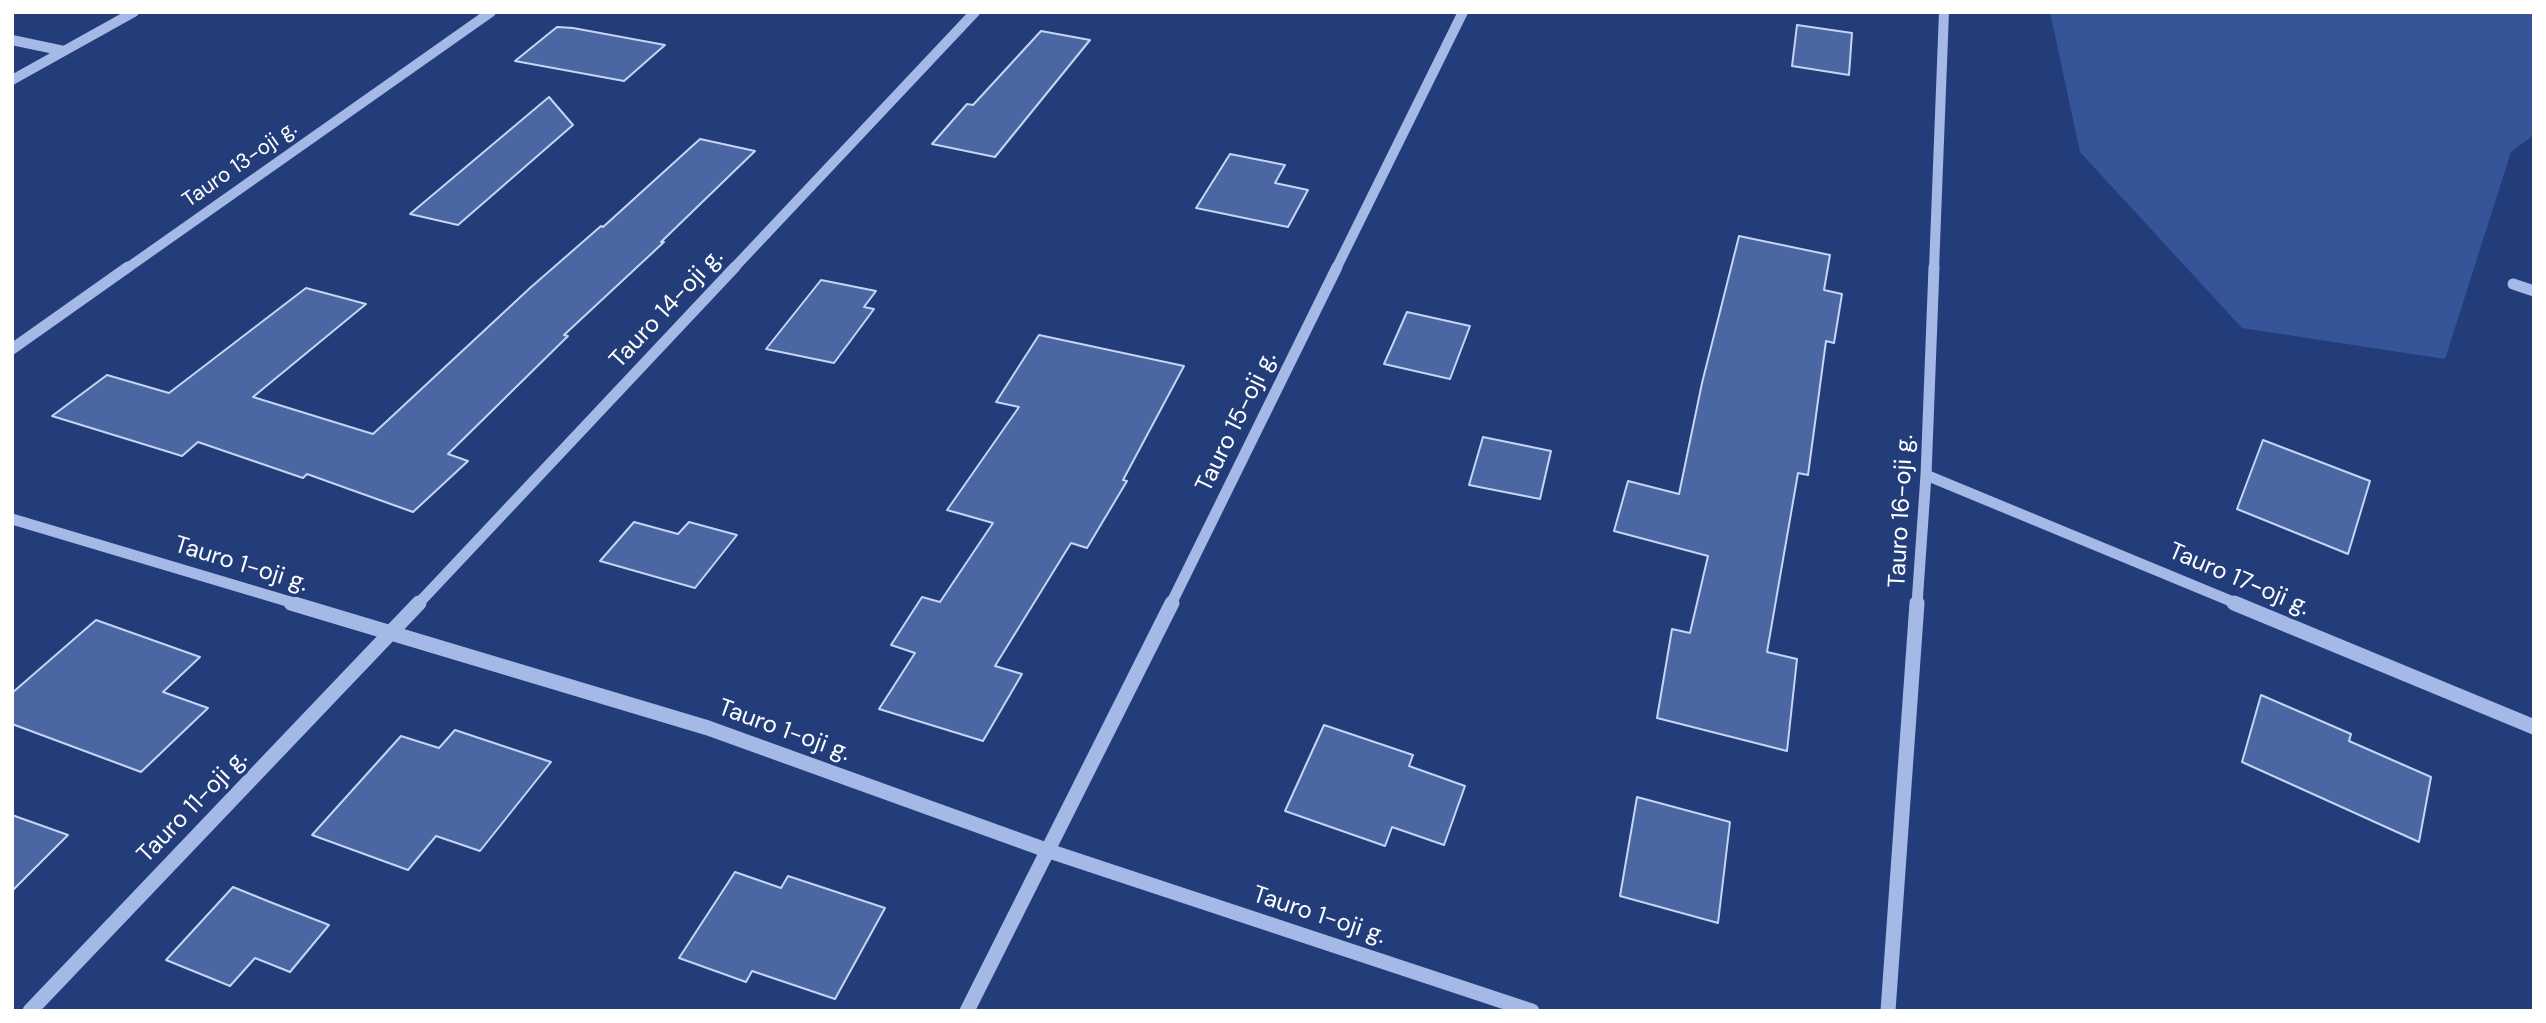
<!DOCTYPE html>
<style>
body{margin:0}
#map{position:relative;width:2546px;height:1023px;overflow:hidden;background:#223d7a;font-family:"DM Sans",sans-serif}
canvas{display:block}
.frame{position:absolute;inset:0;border:14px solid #fff;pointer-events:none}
</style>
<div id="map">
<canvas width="2546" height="1023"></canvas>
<div class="frame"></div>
</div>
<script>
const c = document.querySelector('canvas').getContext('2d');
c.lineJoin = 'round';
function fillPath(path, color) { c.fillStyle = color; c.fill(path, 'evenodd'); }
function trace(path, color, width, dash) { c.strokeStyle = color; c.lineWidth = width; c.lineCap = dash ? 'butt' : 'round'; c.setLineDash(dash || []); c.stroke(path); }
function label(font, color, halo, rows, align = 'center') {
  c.font = font + ' "DM Sans",sans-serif'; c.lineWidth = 7; c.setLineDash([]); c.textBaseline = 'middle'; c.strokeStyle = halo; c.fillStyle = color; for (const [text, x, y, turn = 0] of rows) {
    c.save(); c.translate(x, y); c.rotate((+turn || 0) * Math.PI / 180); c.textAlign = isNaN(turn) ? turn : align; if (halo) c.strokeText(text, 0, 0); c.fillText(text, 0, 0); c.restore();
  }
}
fillPath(new Path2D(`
 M2050,12H2534V135L2511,152L2445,359L2242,328L2080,152Z`), '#355598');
const building = new Path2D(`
 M1797,25L1852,33L1849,75L1792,66Z
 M557,27L573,28L665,45L624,81L515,61Z
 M1041,31L1090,40L995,157L932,144L967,104L973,105Z
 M549,97L573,125L458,225L410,214Z
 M700,139L755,151L661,242H664L564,335L568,336L448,454L468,461L413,512L307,474L303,478L198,442L182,456L52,416L107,375L169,393L306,288L366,304L253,397L373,434L530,288L601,226L603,227Z
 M1230,154L1285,165L1275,183L1308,190L1288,227L1196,208Z
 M1739,236L1830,255L1824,290L1842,294L1834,343L1826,341L1808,475L1798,473L1767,652L1797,659L1787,751L1657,718L1672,629L1690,633L1708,556L1614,531L1628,481L1679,494L1702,383Z
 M821,280L876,291L864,307L874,309L834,363L766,349Z
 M1407,312L1470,326L1450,379L1384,364Z
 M1039,335L1184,366L1123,480L1127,481L1087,548L1071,543L995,666L1022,674L983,741L879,709L915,653L891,645L922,597L940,602L993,523L947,510L1019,407L996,402Z
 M1483,437L1551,451L1540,499L1469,485Z
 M2263,440L2370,481L2348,554L2237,509Z
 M634,522L678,534L689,522L737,535L695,588L600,561Z
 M96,620L200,657L163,692L208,708L141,772L12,724V693Z
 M2261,695L2351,734L2349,741L2431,777L2419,842L2242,762Z
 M1324,725L1413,755L1409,766L1465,786L1444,845L1392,827L1385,846L1285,811Z
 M455,730L551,762L480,851L436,836L408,870L312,835L401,736L439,748Z
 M1637,797L1730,822L1718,923L1620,896Z
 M12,815L68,835L12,891Z
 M735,872L781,888L788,876L885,908L835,999L752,971L746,982L679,958Z
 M233,887L270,902L329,925L290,972L255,958L230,986L166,960Z`);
fillPath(building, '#4b67a3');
trace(building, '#c7d5f4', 2);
trace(new Path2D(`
 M12,40L64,51L134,12
 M12,80L64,51
 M126,269L491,12
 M733,269L975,12
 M1336,269L1463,12
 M1934,269L1944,12`), '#a4b9e5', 10);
trace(new Path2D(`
 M2513,284L2534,291
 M12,349L128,267
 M1926,475L2238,604
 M12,519L297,604
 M418,604L735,267
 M1171,604L1337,267
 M1917,604L1926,475L1934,267`), '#a4b9e5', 11);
trace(new Path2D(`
 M291,603L708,728L1049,851L1532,1011
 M2234,603L2534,727
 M30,1011L419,603
 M967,1011L1172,603
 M1888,1011L1917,603`), '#a4b9e5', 15);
label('21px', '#fff', '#223d7a', [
 ["Tauro 13-oji g.",240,165,-35]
]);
label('24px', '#fff', '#223d7a', [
 ["Tauro 14-oji g.",667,309,-47],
 ["Tauro 15-oji g.",1237,422,-64],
 ["Tauro 16-oji g.",1902,511,-87],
 ["Tauro 1-oji g.",241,565,17],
 ["Tauro 17-oji g.",2239,580,23],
 ["Tauro 1-oji g.",784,731,20],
 ["Tauro 11-oji g.",193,807,-46],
 ["Tauro 1-oji g.",1319,916,18]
]);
</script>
